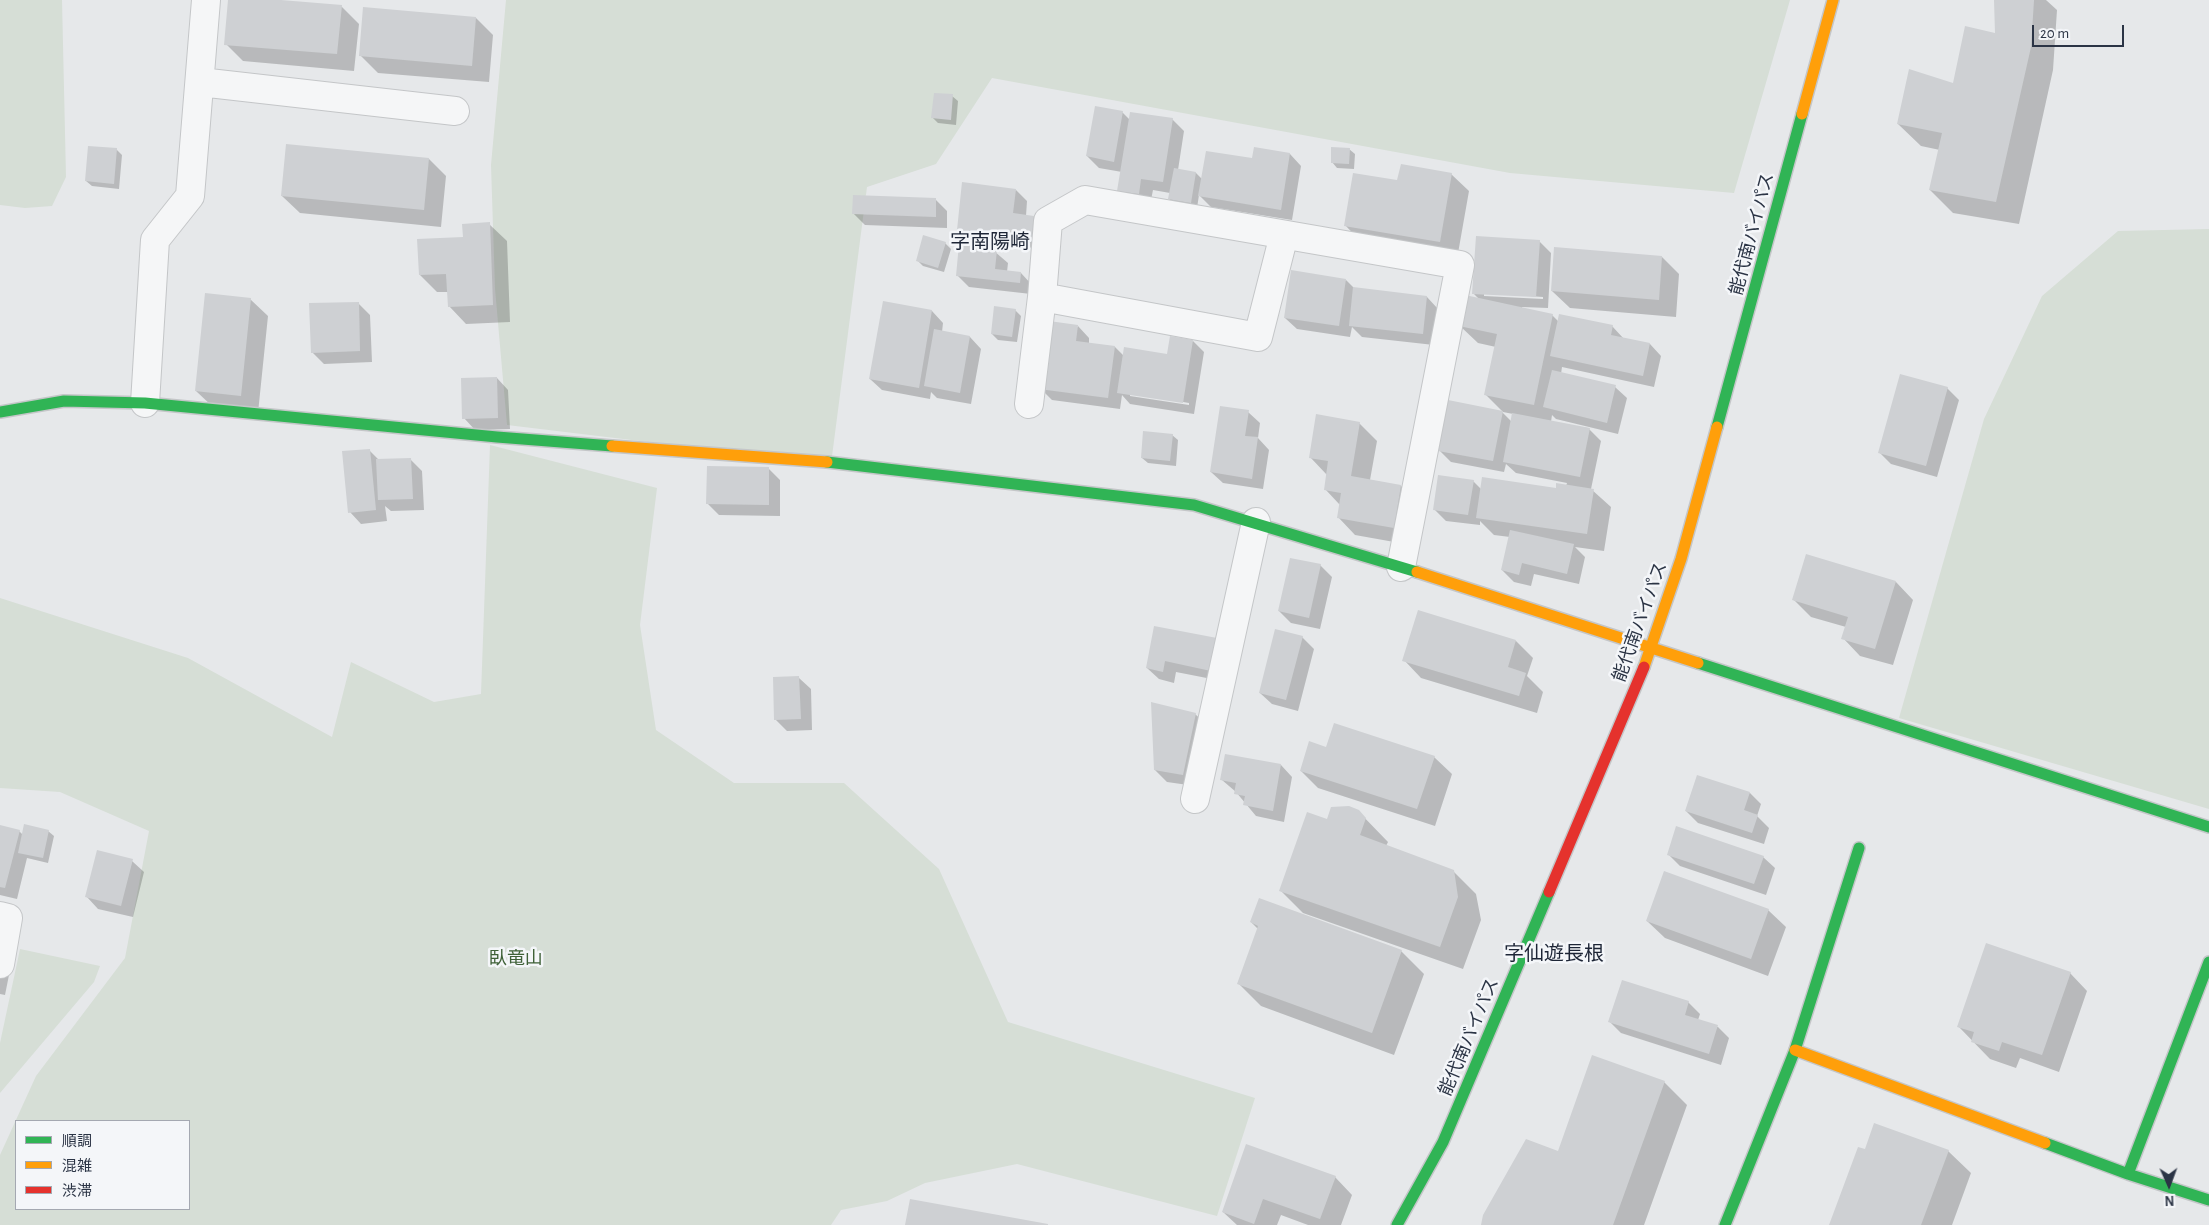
<!DOCTYPE html>
<meta charset="utf-8">
<style>
body{margin:0}
#map{position:relative;width:2209px;height:1225px;overflow:hidden;background:#e6e8ea;font-family:"Alegreya Sans","Noto Sans JP",sans-serif}
canvas{display:block}
.legend{position:absolute;left:15px;top:1120px;width:175px;height:90px;box-sizing:border-box;background:#f4f6f9;border:1px solid #a4a8b1;margin:0;padding:6px 9px;list-style:none;font-size:15px;color:#2b3445}
.legend li{display:flex;align-items:center;gap:10px;height:25px}
.legend b{width:25px;border:1px solid #a4a8b1}
.north{position:absolute;left:2144px;top:1160px;width:50px;height:50px;-webkit-text-stroke:4px #f4f6f9;paint-order:stroke;rotate:178deg;font-size:14px;font-weight:700;line-height:20px;text-align:center;color:#2b3445}
.north::after{content:'';display:block;margin:auto;width:18px;height:22px;background:#2b3445;clip-path:polygon(50% 0,100% 100%,50% 72%,0 100%)}
.scale{position:absolute;left:2032px;top:25px;width:92px;height:22px;box-sizing:border-box;border:2px solid #2b3445;border-top:0;padding-left:6px;font-size:15px;line-height:18px;white-space:nowrap;color:#2b3445;-webkit-text-stroke:4px #f4f6f9;paint-order:stroke}
</style>
<div id="map">
<canvas width="2209" height="1225"></canvas>
<ul class="legend">
<li><b style="height:6px;background:#30b455"></b>順調</li>
<li><b style="height:6px;background:#ff9f0a"></b>混雑</li>
<li><b style="height:6px;background:#e5322d"></b>渋滞</li>
</ul>
<div class="north">N</div>
<div class="scale">20 m</div>
</div>
<script>
const c = document.querySelector('canvas').getContext('2d');
c.lineJoin = 'round';
function fillPath(path, color) { c.fillStyle = color; c.fill(path, 'evenodd'); }
function trace(path, color, width, dash) { c.strokeStyle = color; c.lineWidth = width; c.lineCap = dash ? 'butt' : 'round'; c.setLineDash(dash || []); c.stroke(path); }
function label(font, color, halo, rows, align = 'center') {
  c.font = font + ' "Alegreya Sans","Noto Sans JP",sans-serif'; c.lineWidth = 5; c.setLineDash([]); c.textBaseline = 'middle'; c.strokeStyle = halo; c.fillStyle = color; for (const [text, x, y, turn = 0] of rows) {
    c.save(); c.translate(x, y); c.rotate((+turn || 0) * Math.PI / 180); c.textAlign = isNaN(turn) ? turn : align; if (halo) c.strokeText(text, 0, 0); c.fillText(text, 0, 0); c.restore();
  }
}
fillPath(new Path2D(`
 M0,0H62L66,177L52,206L25,208L0,205Z
 M506,0H1790L1734,193L1510,173L992,78L936,164L867,187L831,464L507,425L495,289L491,165Z
 M2209,229V809L1899,718L1984,419L2042,296L2118,231Z
 M490,445L657,488L640,625L656,730L734,783H844L939,869L1008,1022L1255,1098L1217,1216L1017,1164L925,1183L887,1201L841,1210L831,1225H0V1155L36,1076L125,958L149,831L60,792L0,788V598L188,658L332,737L351,662L434,702L481,694ZM16,1121H189V1209H16Z
 M20,949L100,966L94,982L0,1093V1043Z`), '#d6ded6');
fillPath(new Path2D(`
 M229,0H266L341,6L359,24L354,71L243,61L226,44Z
 M2016,0H2046L2057,10L2053,70L2019,224L1953,213L1930,190L1940,150L1921,146L1898,124L1954,84L1996,34Z
 M476,18L493,35L489,82L378,73L360,55Z
 M952,96L958,101L956,125L938,123L932,117Z
 M1122,112L1130,120L1172,119L1184,131L1178,170L1196,173L1202,179L1253,160L1290,154L1301,166L1292,220L1211,207L1199,195L1197,208L1175,204L1169,199L1170,193L1153,190L1150,205L1130,202L1119,190L1122,172L1099,168L1087,156Z
 M116,149L122,155L119,189L92,186L86,181Z
 M1349,149L1355,154L1354,169L1337,168L1332,162Z
 M429,159L446,176L441,227L300,213L282,196Z
 M1451,174L1469,191L1457,259L1362,243L1345,225L1398,182Z
 M1016,190L1027,201L1026,216L1034,217L1045,228L1043,249L989,243L994,249V251L1008,263L1007,272L1021,273L1032,285L1031,294L969,287L957,275L964,235L958,229Z
 M936,200L947,211V228L865,225L853,213Z
 M489,224L507,241L510,322L466,324L449,306L448,292H437L420,275L464,238Z
 M1539,241L1551,253L1548,308L1522,307V308L1552,315L1559,322L1612,326L1624,339L1650,344L1661,356L1654,387L1562,367L1561,374L1615,387L1627,398L1618,434L1556,419L1552,415L1551,422L1588,428L1601,441L1591,489L1611,507L1604,551L1575,547L1585,557L1579,584L1534,574L1531,586L1514,582L1502,570L1510,537L1494,535L1480,521V525L1446,521L1434,509L1473,481L1481,489H1557L1566,486L1567,483L1516,473L1506,464L1504,472L1451,462L1439,450L1502,412L1512,422L1513,414L1503,412L1486,395L1496,347L1478,343L1460,326L1480,300L1473,293ZM1484,293L1543,297V299L1484,296Z
 M945,243L951,249L944,272L923,266L917,260Z
 M1662,257L1679,274L1676,317L1570,308L1552,291Z
 M1346,280L1354,288L1427,297L1438,309L1434,345L1362,337L1352,327L1350,337L1297,329L1285,318Z
 M250,299L268,316L258,413L214,408L196,391Z
 M358,303L370,315L372,362L324,364L312,352Z
 M884,303L932,311L943,323L942,332L970,337L981,349L971,404L937,398L931,392L930,399L882,390L870,379Z
 M1015,310L1021,316L1017,342L998,340L992,334Z
 M1078,326L1089,338V344L1115,347L1124,356L1168,355L1193,341L1204,352L1194,414L1130,404L1122,395L1120,409L1052,400L1041,389ZM1130,393L1189,403V405L1130,396Z
 M497,378L508,390L510,429L475,430L464,418Z
 M1947,388L1959,400L1937,477L1891,464L1879,452Z
 M1248,412L1260,423L1258,438L1269,450L1263,489L1223,483L1211,472Z
 M1359,423L1377,441L1370,480L1401,486L1418,503L1411,545L1355,535L1338,517L1340,505L1325,489L1327,475L1310,457Z
 M1172,435L1178,440L1176,466L1148,463L1142,458Z
 M369,450L379,460L410,459L422,471L424,510L391,511L385,506L387,521L361,524L350,512Z
 M768,468L780,480V516L719,515L707,503Z
 M1320,565L1332,577L1320,629L1291,623L1279,611Z
 M1896,582L1913,600L1893,665L1860,656L1843,638L1846,627L1811,617L1794,600Z
 M1302,637L1314,649L1298,711L1272,704L1260,693Z
 M1216,639L1222,681L1176,672L1174,683L1159,679L1147,668Z
 M1516,641L1533,658L1527,676L1543,692L1537,713L1421,678L1404,660Z
 M799,678L811,689L812,730L787,731L775,719Z
 M1195,714L1207,725L1195,786L1167,782L1155,770Z
 M1327,748L1434,757L1452,774L1435,826L1318,788L1301,771Z
 M1281,765L1292,777L1284,822L1256,816L1236,792L1222,780Z
 M1750,793L1761,804L1757,816L1769,828L1764,844L1698,823L1686,811Z
 M1358,811L1388,842L1386,846L1453,871L1476,894L1481,920L1463,969L1303,913L1280,890Z
 M0,826L19,831L23,835L48,831L54,836L48,863L27,858L17,899L0,895Z
 M1668,854L1763,857L1775,868L1766,895L1680,866Z
 M132,861L144,872L133,917L98,909L87,897Z
 M1768,910L1786,927L1768,976L1665,938L1647,921Z
 M1251,922L1401,951L1424,974L1394,1055L1261,1006L1238,983L1258,929Z
 M0,935L14,950L5,995L0,994Z
 M2070,973L2087,991L2059,1072L2020,1058L2016,1068L1990,1059L1958,1026Z
 M1688,1002L1700,1014L1698,1020L1718,1027L1729,1038L1721,1065L1621,1033L1610,1022Z
 M1664,1082L1687,1105L1644,1225H1482Z
 M1247,1145L1335,1177L1352,1195L1341,1225H1308L1281,1215L1277,1225H1237L1223,1212Z
 M1866,1151H1948L1971,1173L1952,1225H1831Z`), '#0003');
fillPath(new Path2D(`
 M228,0H281L342,5L337,54L224,45Z
 M1994,0H2034L2031,47L1996,202L1929,190L1942,133L1897,124L1909,69L1953,83L1965,26L1995,33Z
 M363,7L476,17L472,66L359,56Z
 M934,93L953,94L951,120L931,118Z
 M1095,106L1123,111L1114,162L1086,156Z
 M1130,112L1173,118L1163,182L1141,179L1139,194L1117,191Z
 M286,144L429,158L424,210L281,196Z
 M88,146L117,148L114,184L85,181Z
 M1254,147L1290,153L1281,210L1198,196L1206,151L1252,158Z
 M1331,147L1350,148L1349,164L1331,163Z
 M1401,164L1452,173L1440,242L1344,226L1353,173L1397,180Z
 M1174,168L1196,172L1191,203L1168,199Z
 M962,182L1016,189L1013,213L1034,216L1032,238L957,230Z
 M853,195L936,198V217L852,214Z
 M490,222L493,305L448,307L446,274L419,275L417,239L463,237L462,224Z
 M960,233L983,236L982,249L997,250L995,269L1021,272L1020,283L956,276Z
 M923,235L946,242L938,268L916,261Z
 M1476,236L1540,240L1536,297L1472,294Z
 M1554,247L1662,256L1659,300L1551,291Z
 M1291,270L1346,279L1339,326L1284,318Z
 M1353,287L1427,296L1423,334L1349,326Z
 M205,293L251,298L241,396L195,391Z
 M1465,295L1553,314L1534,405L1484,395L1497,334L1459,326Z
 M883,301L932,310L919,388L869,379Z
 M359,302L360,351L311,353L309,303Z
 M994,306L1016,309L1012,337L991,334Z
 M1559,314L1613,325L1611,335L1650,343L1643,376L1550,356Z
 M1049,321L1078,325L1076,341L1115,346L1108,398L1039,389Z
 M934,329L970,336L960,393L924,386Z
 M1170,336L1193,340L1183,403L1117,393L1124,347L1167,354Z
 M1552,370L1616,385L1607,423L1543,407Z
 M1900,374L1948,387L1926,466L1878,453Z
 M497,377L498,418L462,419L461,378Z
 M1448,400L1503,411L1493,461L1438,451Z
 M1220,406L1249,410L1245,436L1258,437L1252,479L1210,472Z
 M1512,413L1590,428L1580,477L1503,462Z
 M1316,414L1360,422L1351,476L1401,485L1394,528L1337,518L1341,493L1324,490L1328,461L1309,458Z
 M1143,431L1173,434L1170,461L1141,458Z
 M370,449L376,510L348,513L342,451Z
 M411,458L413,499L378,500L376,459Z
 M707,466L769,467V505L706,504Z
 M1438,475L1474,480L1468,515L1433,510Z
 M1482,477L1556,488V483L1594,489L1587,534L1476,518Z
 M1510,530L1574,544L1567,574L1522,563L1519,575L1501,570Z
 M1806,554L1896,581L1875,649L1841,639L1848,617L1792,600Z
 M1290,558L1321,564L1309,618L1278,611Z
 M1418,610L1516,640L1508,667L1526,673L1519,696L1402,661Z
 M1154,626L1217,638L1211,671L1165,661L1163,672L1146,668Z
 M1275,629L1303,636L1286,700L1259,693Z
 M799,676L801,719L774,720L773,677Z
 M1151,702L1196,713L1183,775L1154,770Z
 M1334,723L1435,756L1417,809L1300,771L1309,741L1326,747Z
 M1225,754L1281,764L1273,811L1243,805L1245,796L1234,794L1236,783L1220,780Z
 M1697,775L1750,792L1744,810L1758,815L1752,833L1685,811Z
 M1349,806L1359,810L1366,818L1360,835L1454,870L1458,897L1440,947L1279,891L1307,812L1327,819L1331,807Z
 M24,824L49,830L43,858L18,853Z
 M0,825L20,830L5,888L0,887Z
 M1676,826L1764,856L1754,884L1667,855Z
 M97,850L133,859L121,906L85,897Z
 M1664,871L1769,909L1751,959L1646,921Z
 M1259,898L1402,950L1372,1033L1237,984L1258,926L1250,922Z
 M1986,943L2071,972L2042,1055L2002,1042L1999,1051L1971,1042L1974,1032L1957,1027Z
 M1622,980L1689,1001L1685,1015L1718,1025L1709,1054L1608,1022Z
 M1592,1055L1665,1081L1613,1225H1481L1483,1215L1526,1139L1558,1151Z
 M1874,1123L1949,1150L1921,1225H1829L1858,1147L1865,1149Z
 M1246,1144L1336,1176L1320,1219L1263,1199L1254,1224L1222,1212Z
 M910,1199L1048,1224V1225H905Z`), '#ced0d3');
const street = new Path2D(`
 M200,82L455,111
 M1284,235L1258,337L1042,297L1048,221L1085,200L1460,265L1401,567
 M145,403L155,240L190,196L206,0
 M1029,404L1042,297
 M1195,799L1256,522
 M0,916L8,918L0,964`);
const fast = new Path2D(`
 M0,412L64,401L145,403L497,437L612,446
 M1717,427L1802,114
 M827,462L1194,505L1417,572
 M1698,663L2209,827
 M2045,1143L2128,1174L2209,1200
 M2128,1174L2209,962
 M1397,1225L1443,1142L1549,892
 M1725,1225L1795,1050L1859,848`);
const slow = new Path2D(`
 M1802,114L1833,0
 M612,446L827,462
 M1417,572L1698,663
 M1644,667L1681,559L1717,427
 M1795,1050L2045,1143`);
const jam = new Path2D(`
 M1549,892L1644,667`);
trace(street, '#c4c6c8', 30);
trace(fast, '#c4c6c8', 14);
trace(slow, '#c4c6c8', 14);
trace(jam, '#c4c6c8', 14);
trace(street, '#f5f6f7', 28);
trace(fast, '#30b455', 11);
trace(slow, '#ff9f0a', 11);
trace(jam, '#e5322d', 11);
label('18px', '#2b3445', '#f4f6f9', [
 ["能代南バイパス",1752,234,-75],
 ["能代南バイパス",1640,622,-70],
 ["能代南バイパス",1469,1037,-67]
]);
label('18px', '#3f6138', '#f4f6f9', [
 ["臥竜山",516,959]
]);
label('20px', '#1d2536', '#f4f6f9', [
 ["字南陽崎",990,242],
 ["字仙遊長根",1554,954]
]);
</script>
